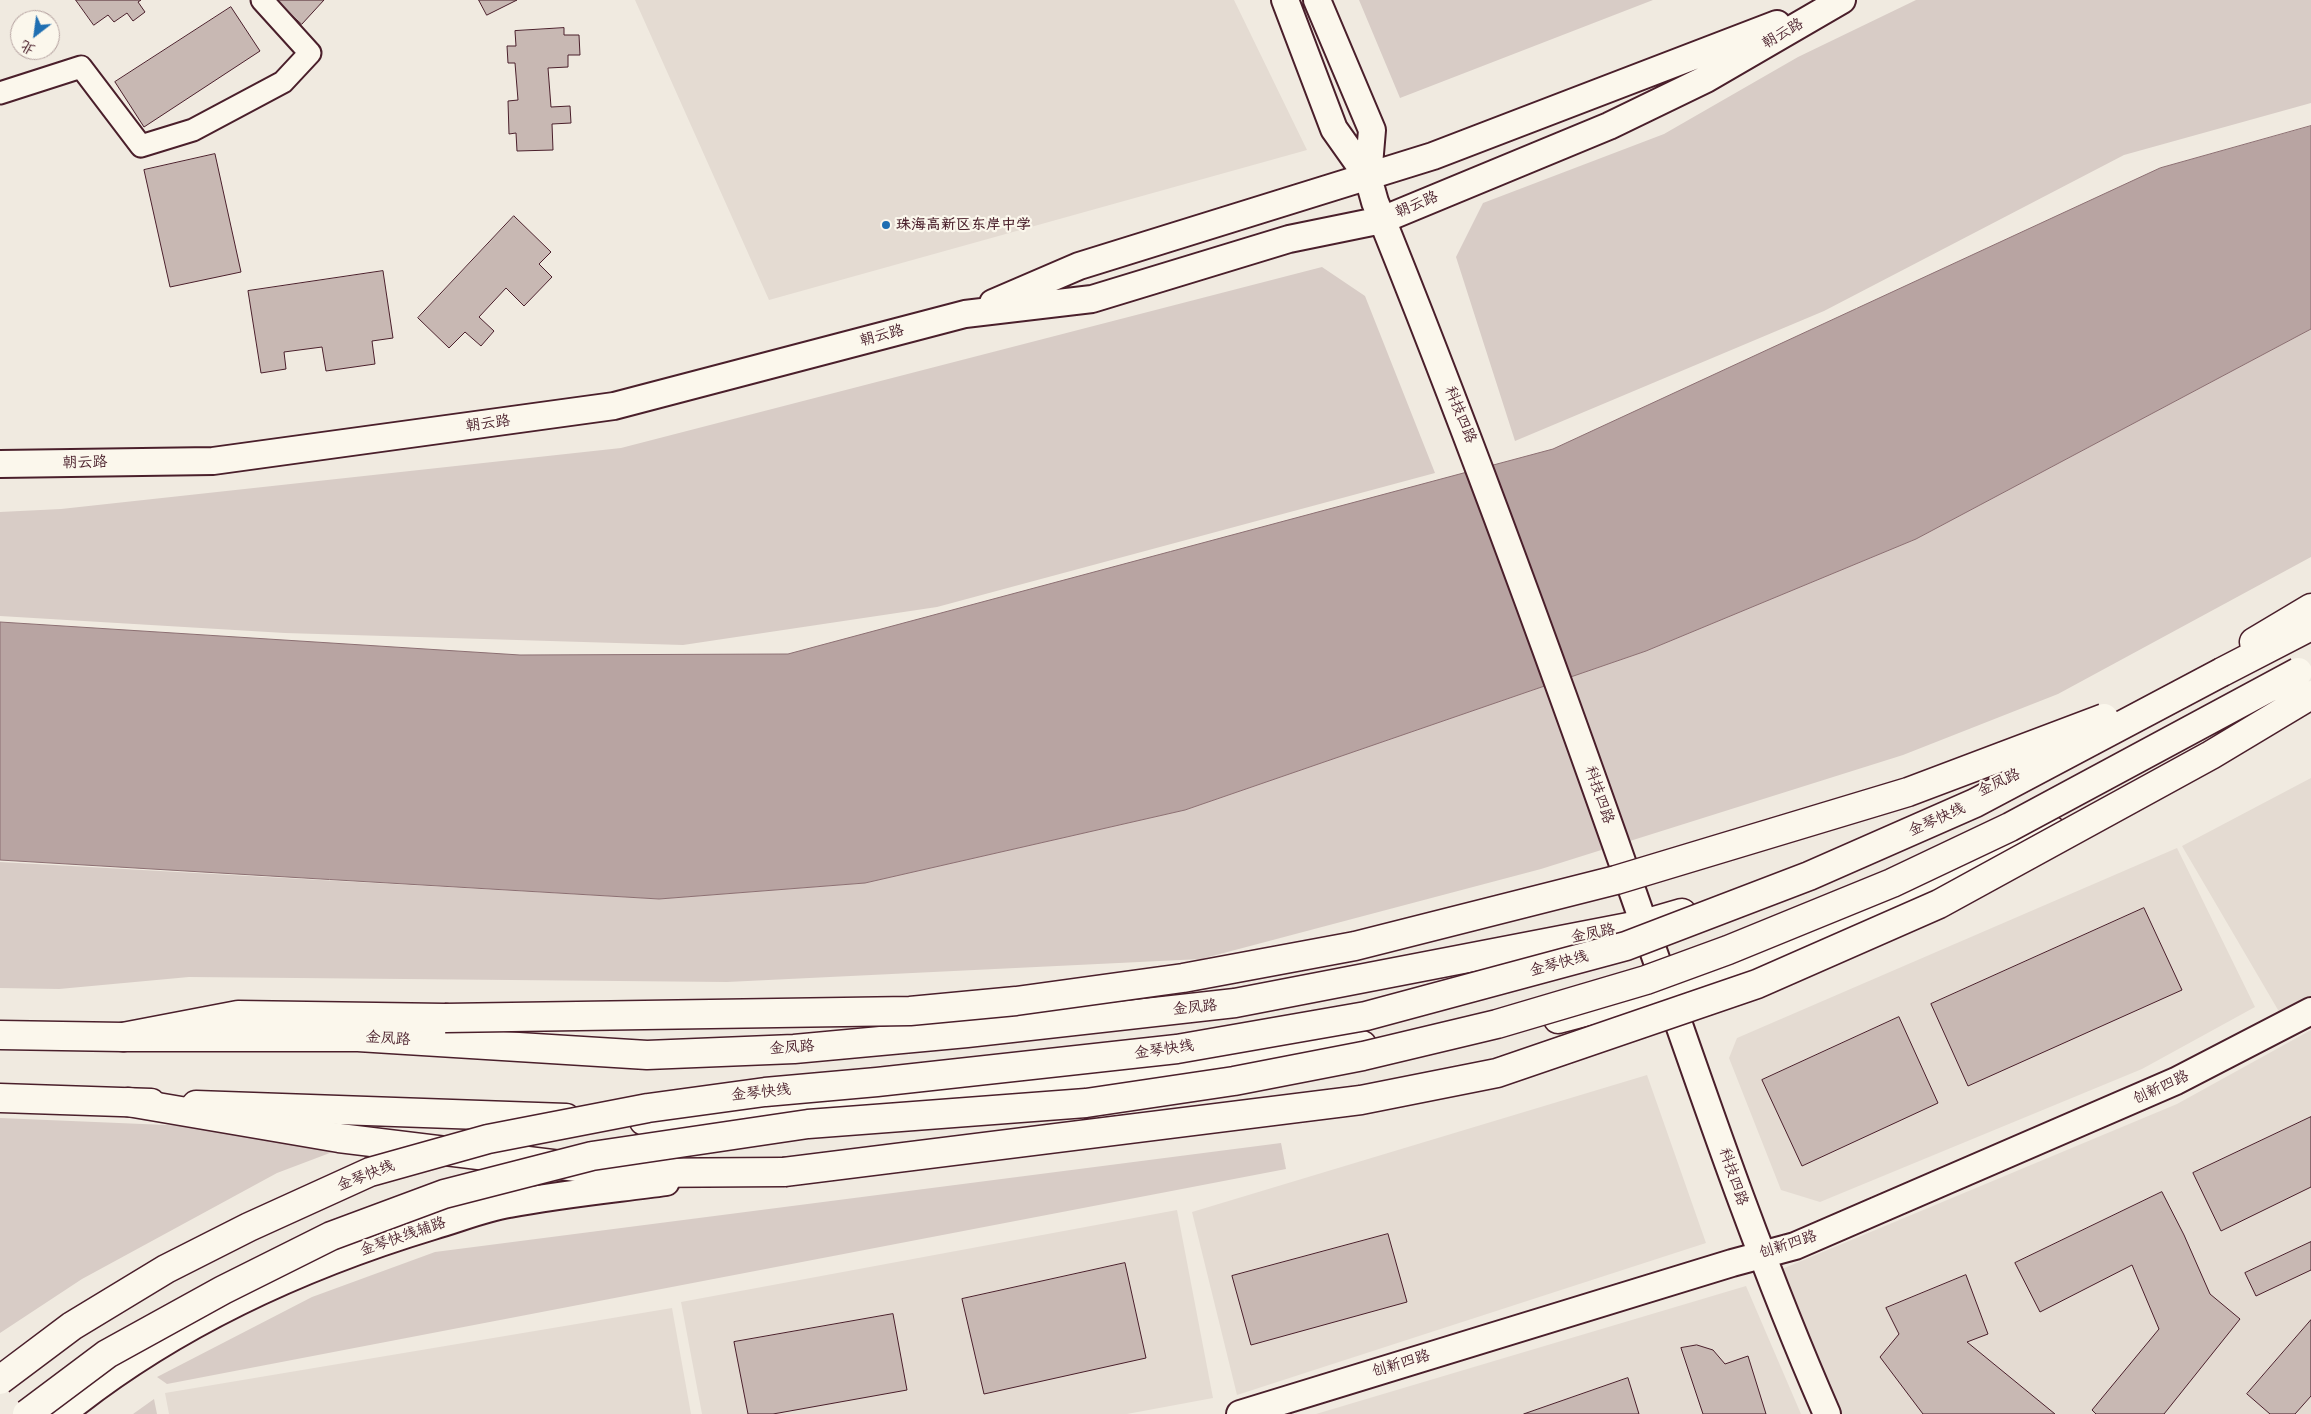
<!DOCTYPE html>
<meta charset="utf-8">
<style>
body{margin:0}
#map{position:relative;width:2311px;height:1414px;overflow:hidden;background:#f0eae0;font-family:"Balsamiq Sans","LXGW WenKai TC",sans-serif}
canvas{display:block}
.north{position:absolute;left:10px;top:10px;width:50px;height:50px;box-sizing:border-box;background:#fbf7ec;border:1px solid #b4a19f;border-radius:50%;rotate:210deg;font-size:14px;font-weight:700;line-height:20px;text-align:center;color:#4a1f2b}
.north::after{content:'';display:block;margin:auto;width:18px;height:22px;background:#1f6fb2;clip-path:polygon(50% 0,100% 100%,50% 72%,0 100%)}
</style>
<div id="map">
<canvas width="2311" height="1414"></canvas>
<div class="north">北</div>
</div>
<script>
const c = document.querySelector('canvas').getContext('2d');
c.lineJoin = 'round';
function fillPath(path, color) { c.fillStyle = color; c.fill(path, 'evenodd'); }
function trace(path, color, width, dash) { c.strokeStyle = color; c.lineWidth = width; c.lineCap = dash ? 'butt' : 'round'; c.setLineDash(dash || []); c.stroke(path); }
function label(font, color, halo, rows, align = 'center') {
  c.font = font + ' "Balsamiq Sans","LXGW WenKai TC",sans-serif'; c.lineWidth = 4.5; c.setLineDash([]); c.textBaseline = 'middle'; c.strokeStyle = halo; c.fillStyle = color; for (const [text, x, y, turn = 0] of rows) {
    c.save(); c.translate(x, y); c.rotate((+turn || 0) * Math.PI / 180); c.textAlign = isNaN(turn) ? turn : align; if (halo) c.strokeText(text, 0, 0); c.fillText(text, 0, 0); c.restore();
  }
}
fillPath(new Path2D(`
 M635,0H1234L1307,150L769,300Z
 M2311,778V999L2281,1015L2182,846Z
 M2177,848L2255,1007L2142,1069L1820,1202L1781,1190L1729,1058L1737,1038Z
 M2311,1030V1414H1841L1782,1269L2177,1104Z
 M1647,1075L1706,1243L1237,1395L1192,1212Z
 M1177,1210L1213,1398L1127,1414H702L681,1302Z
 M1746,1286L1801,1414H1316Z
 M672,1308L691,1414H169L165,1393Z`), '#e4dbd2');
fillPath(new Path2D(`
 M1359,0H1653L1400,98Z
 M1916,0H2311V103L2124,155L1824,311L1515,441L1456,257L1483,203L1664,134L1798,57Z
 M1322,267L1365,296L1435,473L937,607L683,645L285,633L0,616V512L61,509L621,448Z
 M2311,329V557L2058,694L1903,755L1541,869L1201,959L727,982L189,977L59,989L0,988V862L659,899L865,883L1185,810L1646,651L1916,539Z
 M0,1118L380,1134L277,1173L82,1279L0,1333Z
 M1281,1143L1286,1169L167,1384L157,1377L312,1297L435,1252Z
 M154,1399L157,1414H133Z`), '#d8ccc6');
const water = new Path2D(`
 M2311,126V329L1916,539L1646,651L1185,810L865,883L659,899L0,860V622L520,655L788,654L1553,449L2160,168Z`);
fillPath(water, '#b8a4a2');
trace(water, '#8c6f72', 1);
const building = new Path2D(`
 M76,0H141L138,2L145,12L133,21L127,13L114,22L108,15L94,25Z
 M275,0H324L302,24Z
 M479,0H517L487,15Z
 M231,7L260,51L144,127L115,82Z
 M564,28V35H579L580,55H568V67L548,68L551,107L570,106L571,123L552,124L553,150L517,151L516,133L509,134L508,101L518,100L515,63H508L507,46H516L515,31Z
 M215,154L241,272L170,287L144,170Z
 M514,216L551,252L539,264L552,277L524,306L506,288L479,317L494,331L481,346L465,332L449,348L418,318Z
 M383,271L393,338L372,341L375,364L326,371L322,347L284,352L286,369L261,373L248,291Z
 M2144,908L2182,990L1968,1086L1931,1004Z
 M1899,1017L1938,1103L1802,1166L1762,1080Z
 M2311,1117V1187L2221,1231L2193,1173Z
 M2162,1192L2184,1235L2210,1294L2240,1319L2164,1414H2096L2092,1410L2159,1329L2132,1265L2040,1312L2015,1263Z
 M1388,1234L1407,1302L1251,1345L1232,1276Z
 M2311,1242V1270L2256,1296L2245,1273Z
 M1125,1263L1146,1358L984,1394L962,1299Z
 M1966,1275L1988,1334L1967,1342L2055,1414H1923L1880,1357L1899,1334L1886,1308Z
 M893,1314L907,1390L773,1414H748L734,1342Z
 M2311,1320V1396L2295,1414H2270L2247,1394Z
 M1697,1345L1713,1350L1725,1364L1748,1356L1766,1414H1703L1681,1348Z
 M1628,1378L1639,1414H1524Z`);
fillPath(building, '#c8b8b3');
trace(building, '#4a1f2b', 1);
const minor = new Path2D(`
 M0,93L81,67L141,146L193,130L283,82L310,53L262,0`);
const tertiary = new Path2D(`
 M1285,0L1334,129L1368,177L1375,202C1467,429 1551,659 1632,890C1694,1066 1752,1243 1827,1414
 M1317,0L1372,130L1368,177
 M993,303L1079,266L1433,156L1777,24
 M0,464L213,461L614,406L965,314L1092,299L1289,239L1382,220L1609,126L1706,79L1842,0
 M62,1414C169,1327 301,1266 433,1226C458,1219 484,1208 509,1204C561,1194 614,1189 666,1182
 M1240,1414L1732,1263L1795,1246L2176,1081L2311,1011`);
const primary = new Path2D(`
 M2254,642L2311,608
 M1558,1019L1668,990L1816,939L2051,830
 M0,1035L123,1037H358L647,1055L794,1049L967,1033L1235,1003L1644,924L1682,913
 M0,1098L151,1103
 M196,1105L566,1118
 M644,1121L1025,1085L1362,1045`);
const trunk = new Path2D(`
 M2222,672L2311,626
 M123,1037L238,1015L445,1018
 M128,1102L339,1138L626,1173L784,1172`);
trace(minor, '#4a1f2b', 25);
trace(tertiary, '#4a1f2b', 30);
trace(primary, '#4a1f2b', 31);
trace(trunk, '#4a1f2b', 31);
trace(minor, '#fbf7ec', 21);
trace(tertiary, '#fbf7ec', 26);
trace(primary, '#fbf7ec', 28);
trace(trunk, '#fbf7ec', 28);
const trunkBridge = new Path2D(`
 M445,1018L910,1011L1016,1001L1183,978L1355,946L1616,880L1908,792L2104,718
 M784,1172L1361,1100L1497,1073L1757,984L1939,904L2211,755L2311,695
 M0,1380L72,1326L166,1269L249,1227L370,1172L488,1139L648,1108L765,1092L877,1082L1177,1049L1366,1016L1626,946L1809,876L1975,803L2222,672
 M27,1414L107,1354L223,1290L331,1236L444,1194L592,1156L808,1124L1086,1103L1234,1081L1363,1056L1497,1024L1646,980L1728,950L1892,883L2010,827L2298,672`);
trace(trunkBridge, '#4a1f2b', 31, []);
trace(trunkBridge, '#fbf7ec', 28);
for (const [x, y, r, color] of [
 [886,225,5,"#1f6fb2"]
]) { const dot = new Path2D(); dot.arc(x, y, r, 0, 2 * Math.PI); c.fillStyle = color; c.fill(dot); trace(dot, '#fbf7ec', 2); }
label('15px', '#4a1f2b', '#fbf7ec', [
 ["朝云路",1783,34,-30],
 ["朝云路",1417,205,-23],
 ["朝云路",882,336,-15],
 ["科技四路",1460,415,68],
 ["朝云路",488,424,-8],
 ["朝云路",85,463,-1],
 ["金凤路",1999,783,-25],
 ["科技四路",1599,795,71],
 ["金琴快线",1937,820,-24],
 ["金凤路",1593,934,-11],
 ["金琴快线",1559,964,-15],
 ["金凤路",1195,1008,-6],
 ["金凤路",388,1039,4],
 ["金凤路",792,1048,-4],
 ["金琴快线",1164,1050,-8],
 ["创新四路",2161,1088,-25],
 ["金琴快线",761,1093,-6],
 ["金琴快线",366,1176,-21],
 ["科技四路",1733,1177,71],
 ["金琴快线辅路",403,1237,-19],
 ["创新四路",1788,1245,-18],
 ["创新四路",1401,1364,-17]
]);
label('bold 15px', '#4a1f2b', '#fbf7ec', [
 ["珠海高新区东岸中学",896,225]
], 'left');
</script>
